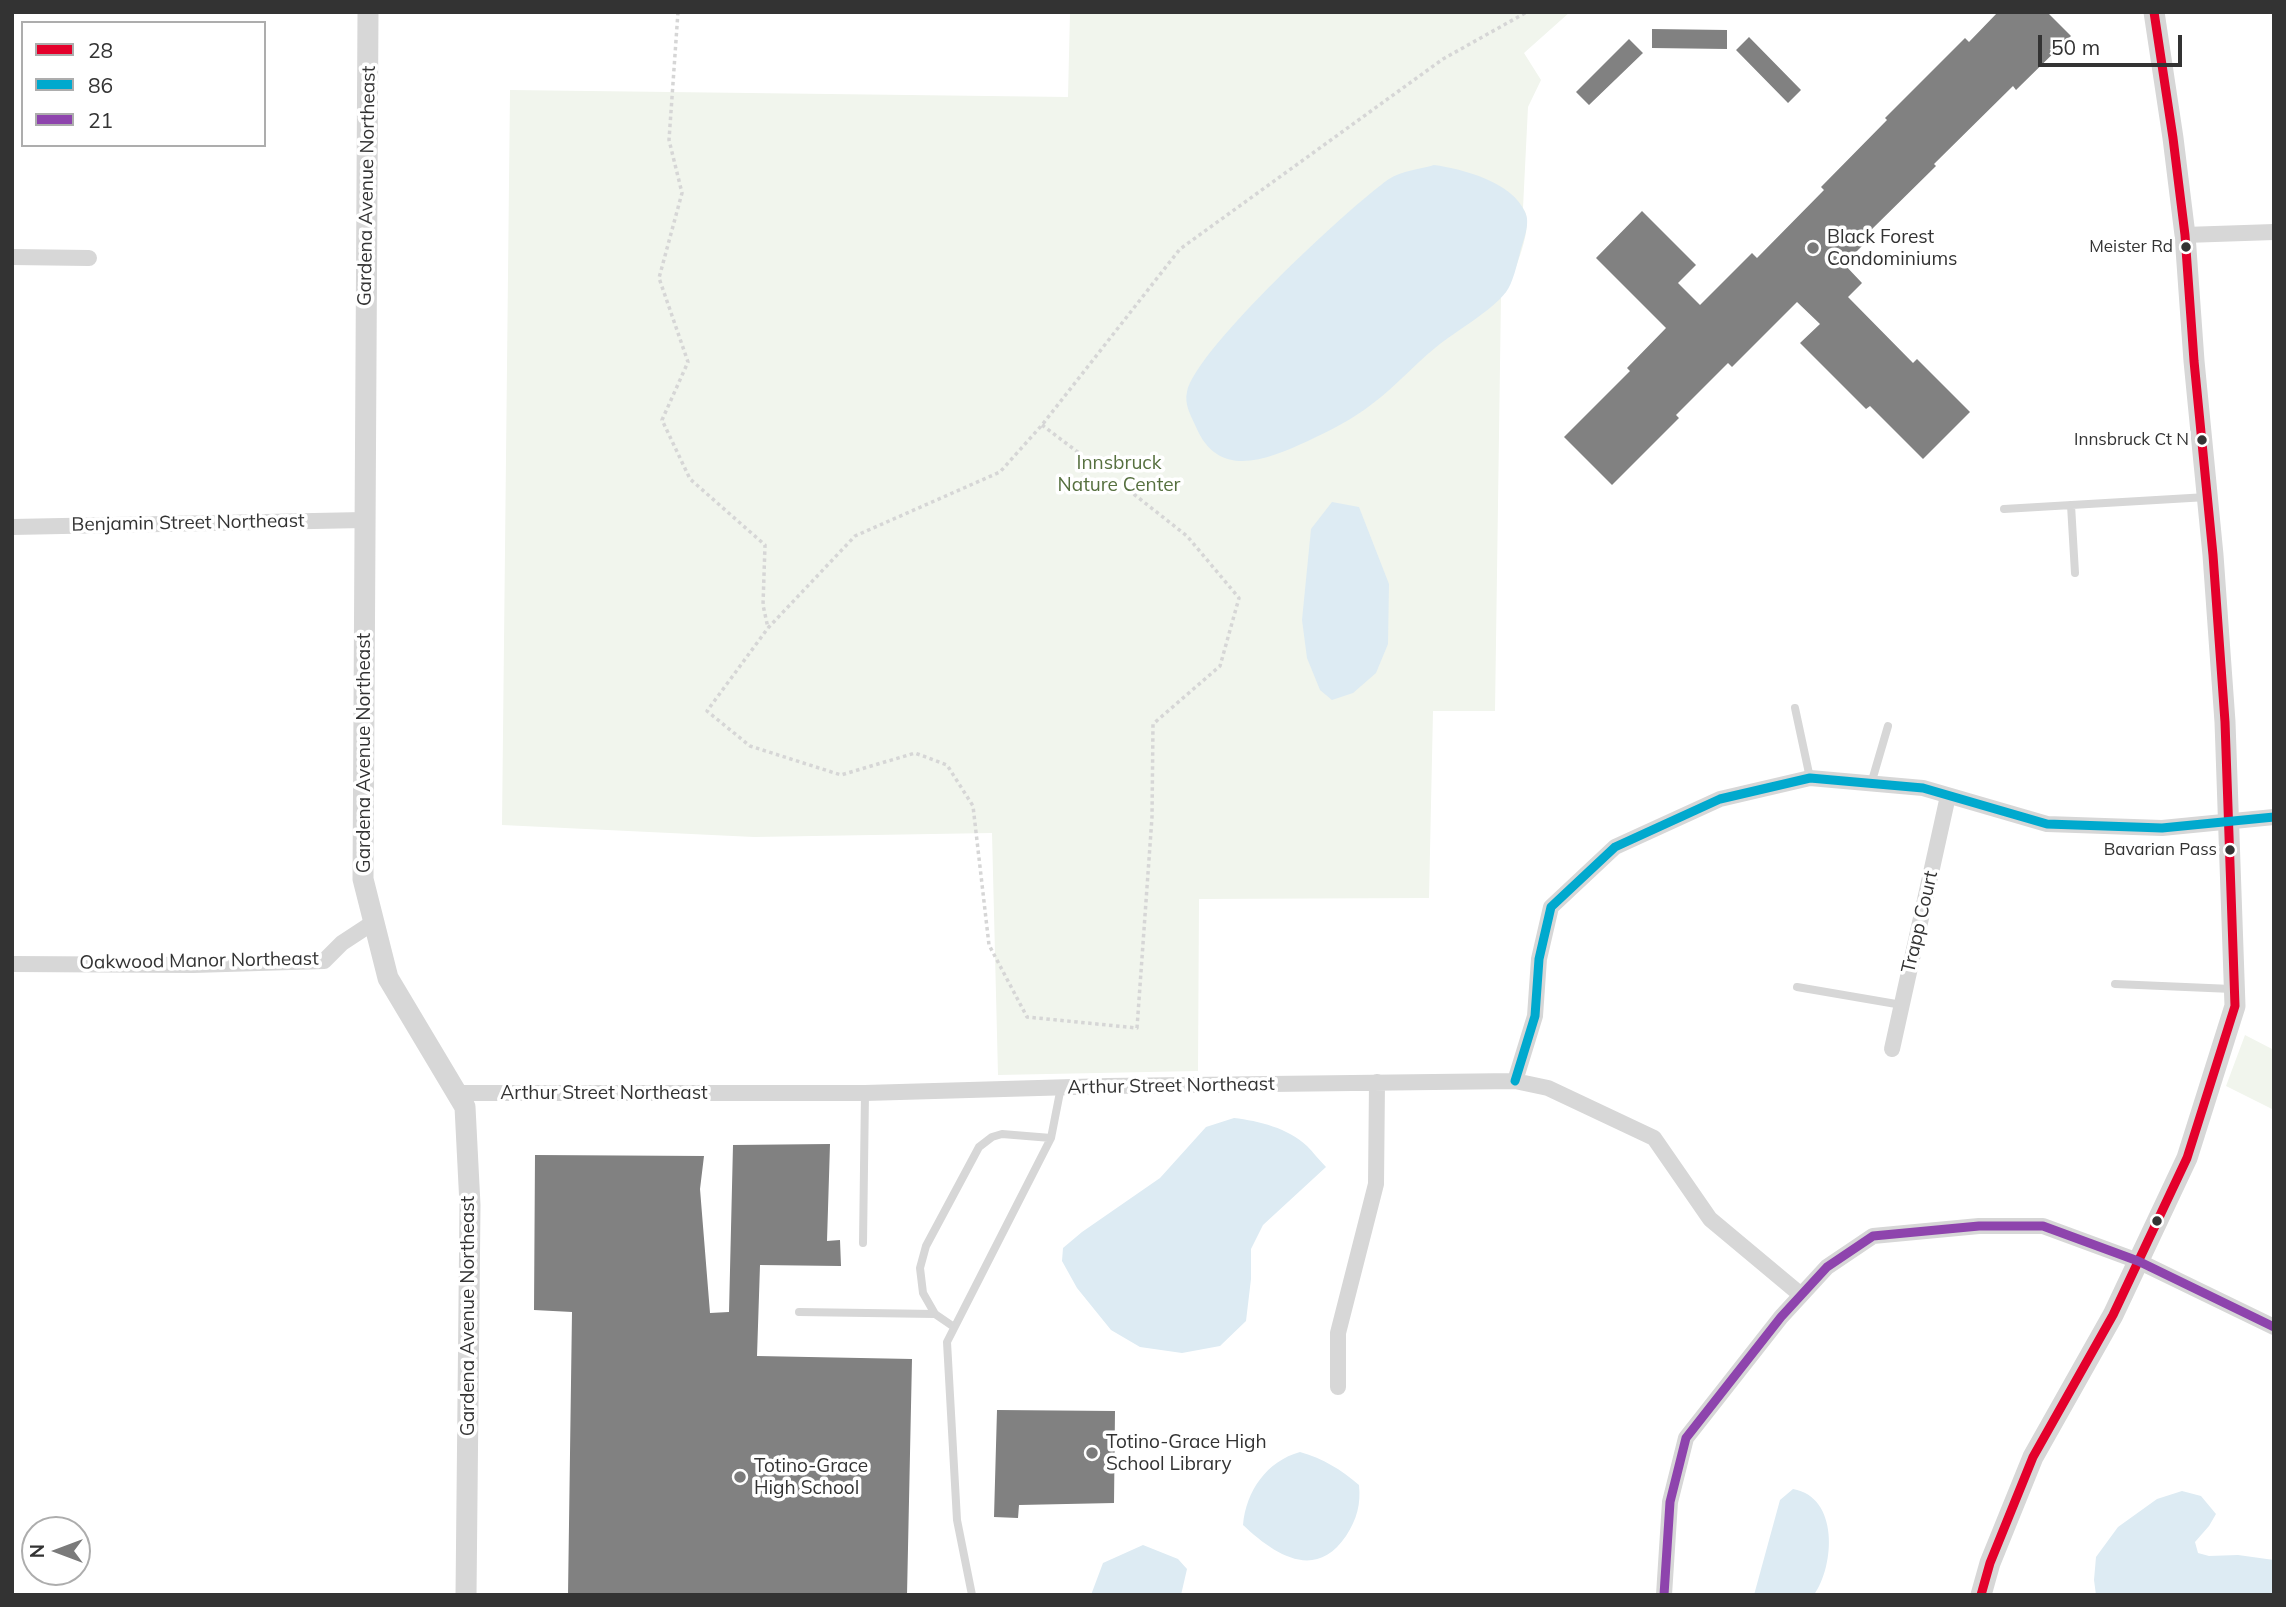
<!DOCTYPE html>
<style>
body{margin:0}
#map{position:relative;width:2286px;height:1607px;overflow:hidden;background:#fff;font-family:Mulish,sans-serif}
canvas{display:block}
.frame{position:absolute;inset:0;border:14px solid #333;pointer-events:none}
.legend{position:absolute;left:21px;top:21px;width:245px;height:126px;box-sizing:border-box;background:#fff;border:2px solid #adadad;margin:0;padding:9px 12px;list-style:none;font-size:21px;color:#333}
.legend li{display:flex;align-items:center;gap:14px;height:35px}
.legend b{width:35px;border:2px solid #adadad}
.north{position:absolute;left:21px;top:1516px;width:70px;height:70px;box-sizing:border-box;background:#fff;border:2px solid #adadad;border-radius:50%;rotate:270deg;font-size:19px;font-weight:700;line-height:28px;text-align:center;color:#333}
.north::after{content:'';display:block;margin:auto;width:24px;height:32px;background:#7a7a7a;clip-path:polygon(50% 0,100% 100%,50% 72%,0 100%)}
.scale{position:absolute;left:2038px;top:35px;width:144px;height:32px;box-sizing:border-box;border:4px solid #333;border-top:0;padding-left:9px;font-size:21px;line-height:24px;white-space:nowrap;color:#333;-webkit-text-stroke:5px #fff;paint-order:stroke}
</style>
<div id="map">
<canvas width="2286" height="1607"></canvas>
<div class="frame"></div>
<ul class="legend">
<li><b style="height:9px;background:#e4002b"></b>28</li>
<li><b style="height:9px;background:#00a9ce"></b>86</li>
<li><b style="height:9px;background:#8e44ad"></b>21</li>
</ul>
<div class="north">N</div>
<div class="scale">50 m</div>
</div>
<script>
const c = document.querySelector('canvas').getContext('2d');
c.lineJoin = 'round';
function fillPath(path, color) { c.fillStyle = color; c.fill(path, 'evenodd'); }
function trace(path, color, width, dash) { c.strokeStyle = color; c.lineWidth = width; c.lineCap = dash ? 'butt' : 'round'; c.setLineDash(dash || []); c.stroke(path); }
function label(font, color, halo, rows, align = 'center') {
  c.font = font + ' Mulish,sans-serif'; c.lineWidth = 7; c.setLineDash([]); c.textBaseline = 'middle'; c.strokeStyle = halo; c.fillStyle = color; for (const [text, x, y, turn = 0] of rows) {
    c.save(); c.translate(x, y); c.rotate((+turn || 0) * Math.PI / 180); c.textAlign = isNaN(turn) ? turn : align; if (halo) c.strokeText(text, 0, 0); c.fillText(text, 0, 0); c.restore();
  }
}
fillPath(new Path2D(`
 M1070,12H1570L1524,53L1541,80L1528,107L1523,208C1536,225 1513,273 1506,292L1501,296L1495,711H1433L1429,898L1199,899L1198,1071L998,1075L992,833L754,837L502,825L510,90L1068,97Z
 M2245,1035L2274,1050V1110L2226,1086Z`), '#f1f5ed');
fillPath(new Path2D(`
 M1434,165C1463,169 1512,182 1525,212C1531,223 1523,241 1520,253C1517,264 1513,283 1506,292C1492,311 1454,332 1435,348C1414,365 1395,387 1372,404C1353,419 1331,430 1308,441C1268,459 1219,481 1196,427C1191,416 1184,404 1187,392C1195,350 1350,206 1389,179C1401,171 1421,169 1434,165Z
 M1332,502L1359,507L1389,584L1388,644L1376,673L1353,693L1332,700L1320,690L1307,658L1302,620L1311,529Z
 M1234,1118C1259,1121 1288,1128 1307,1146C1313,1152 1319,1160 1326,1167L1263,1225L1251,1249V1279L1246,1321L1220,1346L1182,1353L1140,1347L1111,1330L1077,1288L1062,1261L1063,1248L1082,1232L1160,1178L1206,1127Z
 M1300,1452C1324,1459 1340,1469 1359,1485C1361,1504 1357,1519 1346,1536C1315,1582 1274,1554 1243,1525C1246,1491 1267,1461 1300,1452Z
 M1793,1489C1839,1497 1835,1565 1814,1595H1754L1780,1500Z
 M2182,1491L2201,1496L2216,1514L2209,1526L2195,1542L2198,1553L2209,1556L2238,1555L2274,1560V1595H2096L2094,1580L2096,1557L2118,1527L2157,1499Z
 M1143,1545L1178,1559L1187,1569L1181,1595H1091L1103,1563Z`), '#ddebf3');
fillPath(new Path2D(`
 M1998,12H2047L2071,36L2016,90L2013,86L1934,164L1936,166L1869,232L1872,236L1844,264L1862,283L1848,297L1913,363L1917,359L1970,412L1923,459L1870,406L1866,409L1800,343L1820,324L1797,302L1732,367L1728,363L1676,415L1679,418L1612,485L1564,437L1630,371L1627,368L1666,328L1596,258L1642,211L1696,265L1678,283L1700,305L1752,253L1757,258L1824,190L1821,187L1887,120L1885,118L1965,38L1969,42Z
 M1652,29L1727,30V49L1652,48Z
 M1749,37L1801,90L1788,103L1736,50Z
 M1629,39L1643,53L1589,105L1576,92Z
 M830,1144L827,1241L840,1240L841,1266L760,1265L757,1356L912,1359L907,1595H568L572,1312L534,1310L535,1155L704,1156L700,1189L710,1313L729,1312L733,1145Z
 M997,1410L1115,1411L1114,1503L1019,1505L1018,1518L994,1517Z`), '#818181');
trace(new Path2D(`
 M678,12L669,140L682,193L659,278L688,362L662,420L690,479L765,545L763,605L768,628
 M1042,425L1079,453L1086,489L1126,488L1187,536L1239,598L1220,666L1153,724L1152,817L1137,1028L1027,1017L989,945L973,806L947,765L915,753L841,775L750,746L707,711L768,628L855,536L1000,472L1042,425L1180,249L1443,59L1527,12`), '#d6d6d6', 3.5, [3.5, 3.5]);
trace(new Path2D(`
 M2071,505L2075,573
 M2004,509L2207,497
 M1795,708L1810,778
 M1871,784L1888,726
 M2115,984L2232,989
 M1797,987L1902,1005
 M863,1243L865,1093
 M799,1312L935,1314
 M954,1327L935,1314L923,1293L920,1268L926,1246L979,1147L992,1137L1002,1134L1051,1138
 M972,1595L957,1520L947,1342L1051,1138L1061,1087`), '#d7d7d7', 8);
trace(new Path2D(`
 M2185,235L2274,232
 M12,257L89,258
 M12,527L364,520
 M12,964L193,965L324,961L342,943L374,922
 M1892,1049L1948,796
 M1515,1081L1535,1016L1539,959L1551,907L1615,847L1720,799L1810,778L1923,788L2047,824L2162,828L2274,817
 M458,1093H865L1108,1086L1515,1081L1548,1088L1654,1138L1710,1219L1801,1295
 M1338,1387V1333L1376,1184L1377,1082
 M1664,1595L1670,1502L1686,1438L1781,1317L1827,1267L1873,1236L1979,1226H2043L2138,1261L2274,1327`), '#d7d7d7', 16);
trace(new Path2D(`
 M368,12L363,879L388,978L465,1107L470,1205L466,1595
 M1981,1595L1990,1563L2033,1457L2113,1315L2187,1158L2235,1006L2225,722L2213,555L2194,361L2185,235L2173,138L2154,12`), '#d7d7d7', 21);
trace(new Path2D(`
 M1981,1595L1990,1563L2033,1457L2113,1315L2187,1158L2235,1006L2225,722L2213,555L2194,361L2185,235L2173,138L2154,12`), '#e4002b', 9);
trace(new Path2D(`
 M1515,1081L1535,1016L1539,959L1551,907L1615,847L1720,799L1810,778L1923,788L2047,824L2162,828L2274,817`), '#00a9ce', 9);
trace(new Path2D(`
 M1664,1595L1670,1502L1686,1438L1781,1317L1827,1267L1873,1236L1979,1226H2043L2138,1261L2274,1327`), '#8e44ad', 9);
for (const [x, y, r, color] of [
 [2186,247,6,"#333"],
 [1813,248,7,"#7a7a7a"],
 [2202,440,6,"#333"],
 [2230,850,6,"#333"],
 [2157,1221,6,"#333"],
 [1092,1453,7,"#7a7a7a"],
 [740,1477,7,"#7a7a7a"]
]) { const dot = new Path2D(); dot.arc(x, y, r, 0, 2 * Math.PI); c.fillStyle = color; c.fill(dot); trace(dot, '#fff', 2.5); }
label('17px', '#333', '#fff', [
 ["Meister Rd",2173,247],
 ["Innsbruck Ct N",2189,440],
 ["Bavarian Pass",2217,850]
], 'right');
label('19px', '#333', '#fff', [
 ["Gardena Avenue Northeast",367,186,-89],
 ["Benjamin Street Northeast",188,523,-1],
 ["Gardena Avenue Northeast",364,753,-90],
 ["Trapp Court",1920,922,-77],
 ["Oakwood Manor Northeast",199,961,-1],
 ["Arthur Street Northeast",1171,1086,-1],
 ["Arthur Street Northeast",604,1093],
 ["Gardena Avenue Northeast",468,1316,-90]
]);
label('19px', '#333', '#fff', [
 ["Black Forest",1827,237],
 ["Condominiums",1827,259],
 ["Totino-Grace High",1106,1442],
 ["School Library",1106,1464],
 ["Totino-Grace",754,1466],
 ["High School",754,1488]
], 'left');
label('19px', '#56703f', '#fff', [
 ["Innsbruck",1119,463],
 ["Nature Center",1119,485]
]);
</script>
